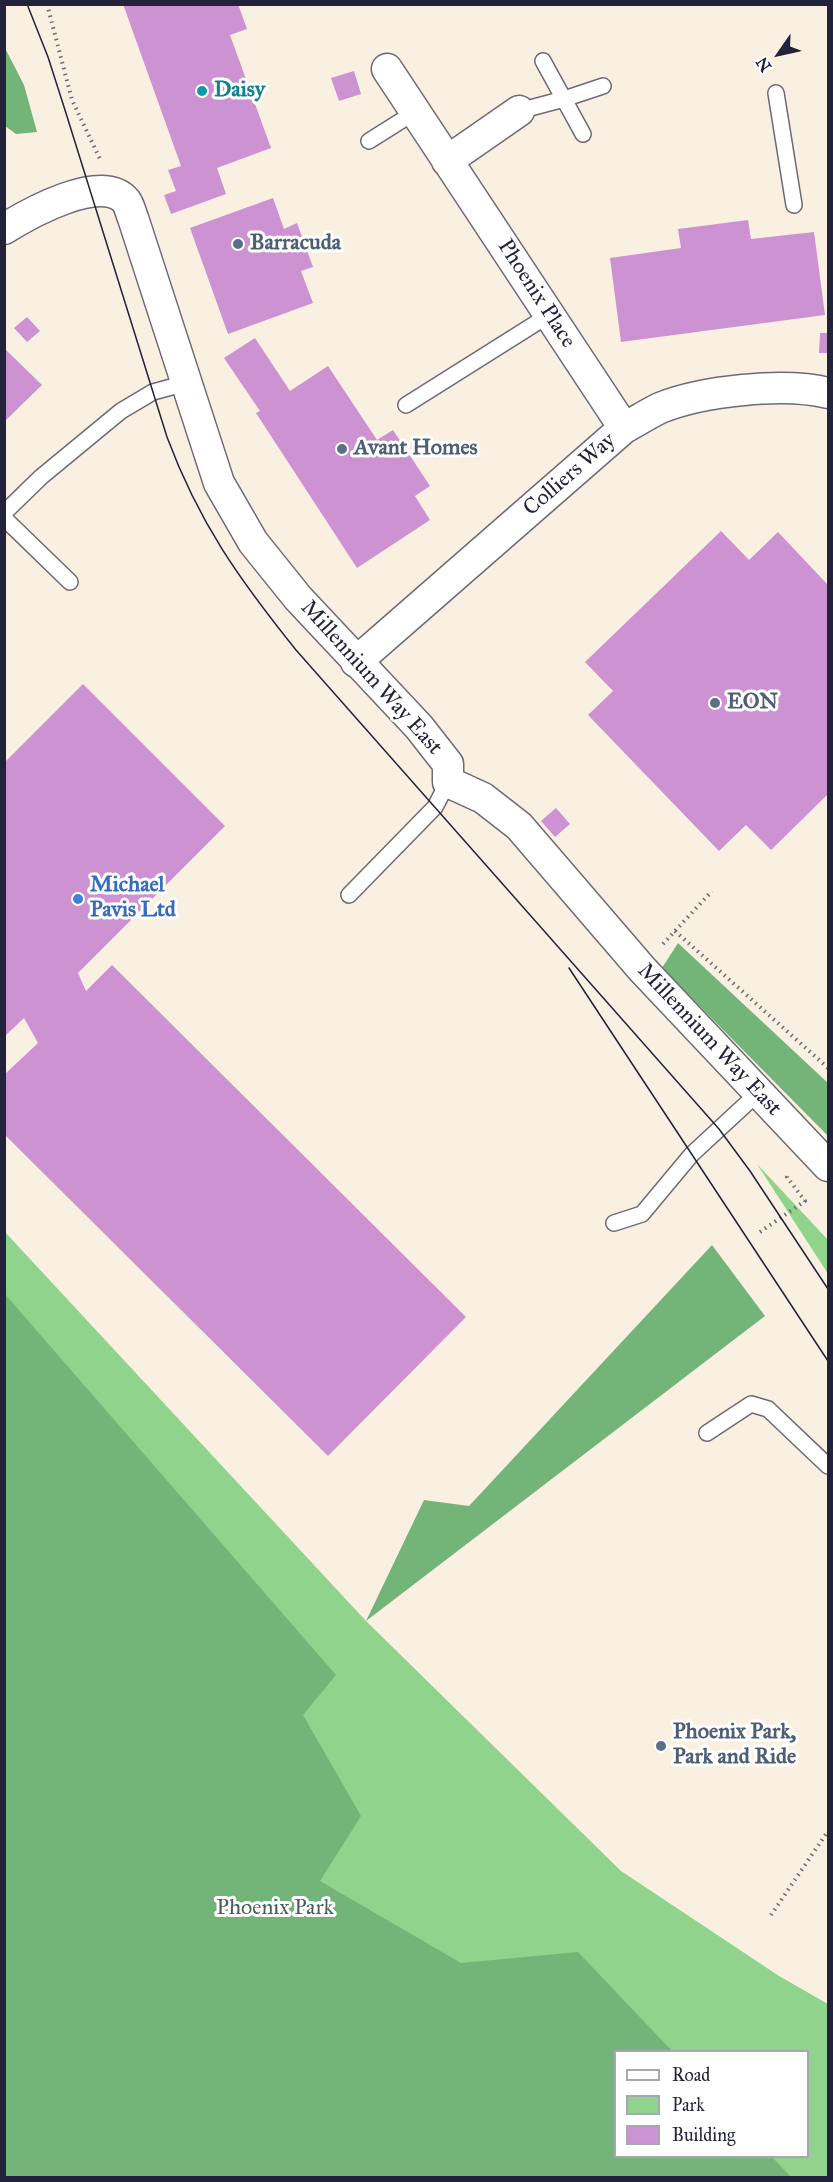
<!DOCTYPE html>
<style>
body{margin:0}
#map{position:relative;width:833px;height:2182px;overflow:hidden;background:#faf0e2;font-family:"IM FELL Great Primer",serif}
canvas{display:block}
.frame{position:absolute;inset:0;border:6px solid #22223b;pointer-events:none}
.legend{position:absolute;left:614px;top:2050px;width:195px;height:108px;box-sizing:border-box;background:#fff;border:2px solid #a7a7b1;margin:0;padding:8px 10px;list-style:none;font-size:18px;color:#22223b}
.legend li{display:flex;align-items:center;gap:12px;height:30px}
.legend b{width:30px;border:2px solid #a7a7b1}
.north{position:absolute;left:749px;top:24px;width:60px;height:60px;-webkit-text-stroke:4px #fff;paint-order:stroke;rotate:236deg;font-size:16px;font-weight:700;line-height:24px;text-align:center;color:#22223b}
.north::after{content:'';display:block;margin:auto;width:21px;height:27px;background:#22223b;clip-path:polygon(50% 0,100% 100%,50% 72%,0 100%)}
</style>
<div id="map">
<canvas width="833" height="2182"></canvas>
<div class="frame"></div>
<ul class="legend">
<li><b style="height:8px;background:#fff"></b>Road</li>
<li><b style="height:16px;background:#8fd38c"></b>Park</li>
<li><b style="height:16px;background:#cd92d1"></b>Building</li>
</ul>
<div class="north">N</div>
</div>
<script>
const c = document.querySelector('canvas').getContext('2d');
c.lineJoin = 'round';
function fillPath(path, color) { c.fillStyle = color; c.fill(path, 'evenodd'); }
function trace(path, color, width, dash) { c.strokeStyle = color; c.lineWidth = width; c.lineCap = dash ? 'butt' : 'round'; c.setLineDash(dash || []); c.stroke(path); }
function label(font, color, halo, rows, align = 'center') {
  c.font = font + ' "IM FELL Great Primer",serif'; c.lineWidth = 6; c.setLineDash([]); c.textBaseline = 'middle'; c.strokeStyle = halo; c.fillStyle = color; for (const [text, x, y, turn = 0] of rows) {
    c.save(); c.translate(x, y); c.rotate((+turn || 0) * Math.PI / 180); c.textAlign = isNaN(turn) ? turn : align; if (halo) c.strokeText(text, 0, 0); c.fillText(text, 0, 0); c.restore();
  }
}
fillPath(new Path2D(`
 M757,1164L828,1240V1274L821,1263Z
 M4,1231L366,1621L621,1871L779,1976L828,2004V2177H5ZM616,2052H808V2156H616Z`), '#8fd38c');
fillPath(new Path2D(`
 M5,48L24,85L37,132L16,134L5,126Z
 M678,943L828,1083V1136L662,968Z
 M712,1245L765,1316L366,1621L424,1500L469,1506Z
 M4,1293L336,1675L303,1715L361,1816L320,1881L461,1963L578,1952L672,2051L616,2052V2156L772,2157L791,2177H5Z`), '#73b578');
fillPath(new Path2D(`
 M123,4H238L247,29L230,35L271,148L217,168L226,194L171,214L164,195L176,191L168,170L181,166Z
 M354,71L361,94L339,101L331,78Z
 M273,198L284,229L297,223L313,267L301,271L313,303L228,334L190,228Z
 M748,220L751,239L814,232L825,315L621,342L610,258L681,248L678,229Z
 M27,317L40,331L27,342L14,328Z
 M820,333H828V353H819Z
 M255,338L290,391L328,366L377,440L393,430L430,486L415,496L430,520L357,568L256,413L260,411L224,358Z
 M4,348L42,385L4,422Z
 M721,531L749,560L778,532L828,585V794L771,850L746,825L719,851L588,715L613,691L585,662Z
 M83,684L225,826L78,973L86,991L112,965L466,1317L328,1456L4,1134V1075L38,1043L24,1018L4,1037V763Z
 M556,808L570,824L555,837L541,821Z`), '#cd92d1');
const service = new Path2D(`
 M543,61L583,134
 M776,93L794,205
 M519,111L564,99L603,86
 M369,141L415,112
 M406,405L549,315
 M4,513L41,477L121,411L153,392L186,383
 M4,518L70,582
 M349,895L435,807L448,782
 M614,1223L642,1214L692,1154L758,1093
 M707,1433L751,1404L768,1409L828,1466`);
const minor = new Path2D(`
 M387,69L624,428
 M447,161L519,111
 M4,229C28,214 102,172 126,201C129,205 131,213 133,218L219,483L253,542L298,598L419,727L448,764V782L483,798L519,826L642,969L828,1166
 M356,662L624,428C635,422 648,414 660,408C702,391 784,382 828,393`);
trace(service, '#6e6a75', 18);
trace(minor, '#6e6a75', 33);
trace(new Path2D(`
 M47,4L72,100L100,159
 M675,931L828,1068
 M663,944L712,891
 M760,1232L805,1201L787,1177L789,1172
 M771,1915L828,1831`), '#6e6a75', 4, [1.5, 4.5]);
trace(service, '#fff', 15);
trace(minor, '#fff', 30);
trace(new Path2D(`
 M27,4L48,57L65,110L167,437C199,523 239,579 296,650L719,1129L750,1171L828,1289
 M569,968L828,1361`), '#22223b', 1.5);
for (const [x, y, r, color] of [
 [202,91,6,"#0f9aa8"],
 [238,244,6,"#5c6f8a"],
 [342,449,6,"#5c6f8a"],
 [715,703,6,"#5c6f8a"],
 [78,899,6,"#3f7fe0"],
 [661,1746,6,"#5c6f8a"]
]) { const dot = new Path2D(); dot.arc(x, y, r, 0, 2 * Math.PI); c.fillStyle = color; c.fill(dot); trace(dot, '#fff', 2); }
label('bold 22px', '#0d838f', '#fff', [
 ["Daisy",214,91]
], 'left');
label('bold 22px', '#4e5e75', '#fff', [
 ["Barracuda",250,244],
 ["Avant Homes",354,449],
 ["EON",727,703],
 ["Phoenix Park,",673,1733],
 ["Park and Ride",673,1758]
], 'left');
label('22px', '#22223b', '#fff', [
 ["Phoenix Place",536,294,57],
 ["Colliers Way",570,475,-41],
 ["Millennium Way East",371,678,48],
 ["Millennium Way East",709,1040,47]
]);
label('bold 22px', '#366cbe', '#fff', [
 ["Michael",90,886],
 ["Pavis Ltd",90,911]
], 'left');
label('22px', '#486057', '#fff', [
 ["Phoenix Park",275,1909]
]);
</script>
